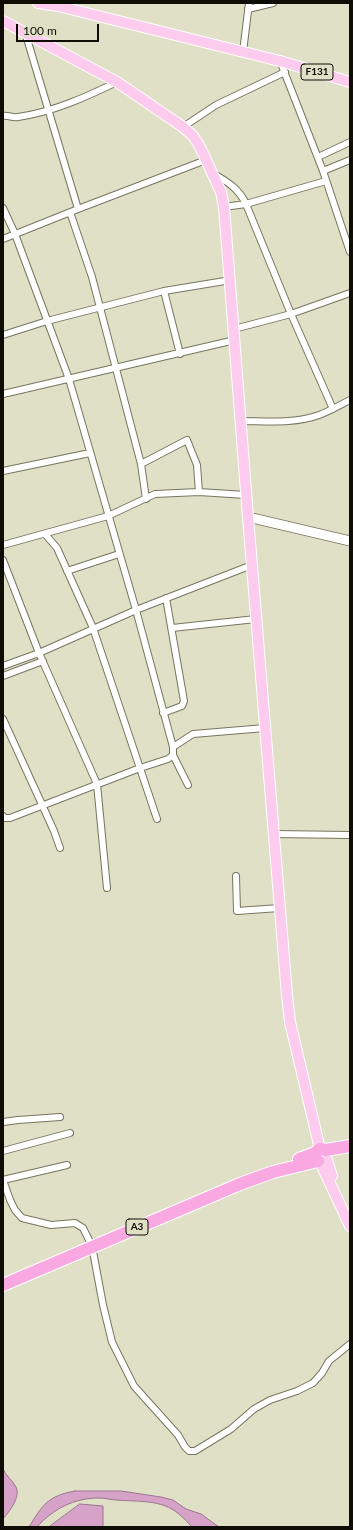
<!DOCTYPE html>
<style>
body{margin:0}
#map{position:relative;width:353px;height:1530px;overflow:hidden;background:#e0e0c7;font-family:Lato,sans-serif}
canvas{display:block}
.frame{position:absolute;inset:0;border:4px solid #0d0d05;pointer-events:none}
.scale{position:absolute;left:16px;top:24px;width:83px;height:18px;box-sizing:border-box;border:2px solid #0d0d05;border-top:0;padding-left:5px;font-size:12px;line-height:14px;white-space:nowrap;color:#0d0d05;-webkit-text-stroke:3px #e0e0c7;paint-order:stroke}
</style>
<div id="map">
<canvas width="353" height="1530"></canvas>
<div class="frame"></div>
<div class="scale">100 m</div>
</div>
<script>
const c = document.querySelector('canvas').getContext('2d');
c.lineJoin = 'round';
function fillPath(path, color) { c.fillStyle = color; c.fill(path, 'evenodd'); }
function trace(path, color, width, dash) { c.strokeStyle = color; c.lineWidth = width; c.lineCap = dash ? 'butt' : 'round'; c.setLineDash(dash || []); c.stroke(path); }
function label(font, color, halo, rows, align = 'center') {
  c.font = font + ' Lato,sans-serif'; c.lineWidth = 4; c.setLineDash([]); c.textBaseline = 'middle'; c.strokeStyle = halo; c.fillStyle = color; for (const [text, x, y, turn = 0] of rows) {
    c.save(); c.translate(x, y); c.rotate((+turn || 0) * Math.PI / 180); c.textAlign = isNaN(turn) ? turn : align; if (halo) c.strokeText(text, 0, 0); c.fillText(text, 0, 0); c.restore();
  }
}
const water = new Path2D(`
 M3,1469C6,1476 13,1481 16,1487C21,1497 9,1512 3,1519Z
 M75,1491H121L161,1497L173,1500L186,1509L201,1514L219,1527H192C188,1523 184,1518 179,1514C161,1499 139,1502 117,1500C111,1500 105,1498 99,1498C74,1498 53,1509 37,1527H29C43,1504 48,1496 75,1491Z
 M80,1504L103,1506V1527H49Z`);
fillPath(water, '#d7a2c7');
trace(water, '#9a758d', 1);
const street = new Path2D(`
 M248,9L273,3
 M25,32L78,209
 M243,52L249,3
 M280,61L323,171L350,252
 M3,116C8,115 13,118 18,117C53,112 86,97 117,82
 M183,127L216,105L285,72
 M318,157L350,142
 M323,171L350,160
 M214,174C228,182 239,189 246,204L291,314L333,409
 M224,207L246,204L326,181
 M3,208L15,234L69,379L136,610L173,747V755L188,785
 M70,212L92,277L141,464L146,499
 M3,239L78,209L206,160
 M164,291L180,354
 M234,329L291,314L350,293
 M3,335L47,321L164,291L231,280
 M3,394L235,340
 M241,421C266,421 295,424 319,415C330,411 340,405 350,400
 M141,464L187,440L197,465L199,492
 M3,471L90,453
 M45,534L57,548L93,628L157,819
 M3,545L108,516L155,494L199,492L246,495
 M3,560L39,653L97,784L107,888
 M67,571L119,554
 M172,628L256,619
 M3,666L39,653L136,610L252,565
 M3,676L43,661
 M163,713L182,706L184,701L166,598
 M3,719L54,831L60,848
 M173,747L193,734L265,728
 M3,816L5,818H10L140,768L168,759L173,755
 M274,834L350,835
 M236,876L237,911L279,908
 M3,1122L18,1120L60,1117
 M3,1151L70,1133
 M3,1180L10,1200L15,1210L22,1218L51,1225L75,1223L83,1228L92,1246L103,1305L112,1342L134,1386L178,1435L185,1447L189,1451H195L231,1429L254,1409L270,1400L297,1391L313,1383L322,1373L329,1361L350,1344
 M3,1180L67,1165`);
const secondary = new Path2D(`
 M248,517L350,541`);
const primary = new Path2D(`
 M38,3L58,6L280,61L350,82
 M3,21L117,82L183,127L193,136L199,145L221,192L224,207L248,517L287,995L290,1022L320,1149
 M327,1160L332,1176
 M320,1162L350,1226`);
const highway = new Path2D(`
 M299,1159L315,1153L320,1149L326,1150L350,1146
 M3,1285L240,1184L273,1172L318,1161`);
trace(street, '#76765f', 8);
trace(secondary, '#76765f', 11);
trace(primary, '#fff', 12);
trace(highway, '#fff', 14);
trace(street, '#fff', 6);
trace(secondary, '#fff', 9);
trace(primary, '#fccbee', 10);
trace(highway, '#faa8e2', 12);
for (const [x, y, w] of [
 [317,72,32],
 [137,1227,22]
]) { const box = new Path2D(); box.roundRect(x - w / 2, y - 8, w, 16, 3); c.fillStyle = '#e0e0c7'; c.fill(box); trace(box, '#0d0d05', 1); }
label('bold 10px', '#0d0d05', null, [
 ["F131",317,72],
 ["A3",137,1227]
]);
</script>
